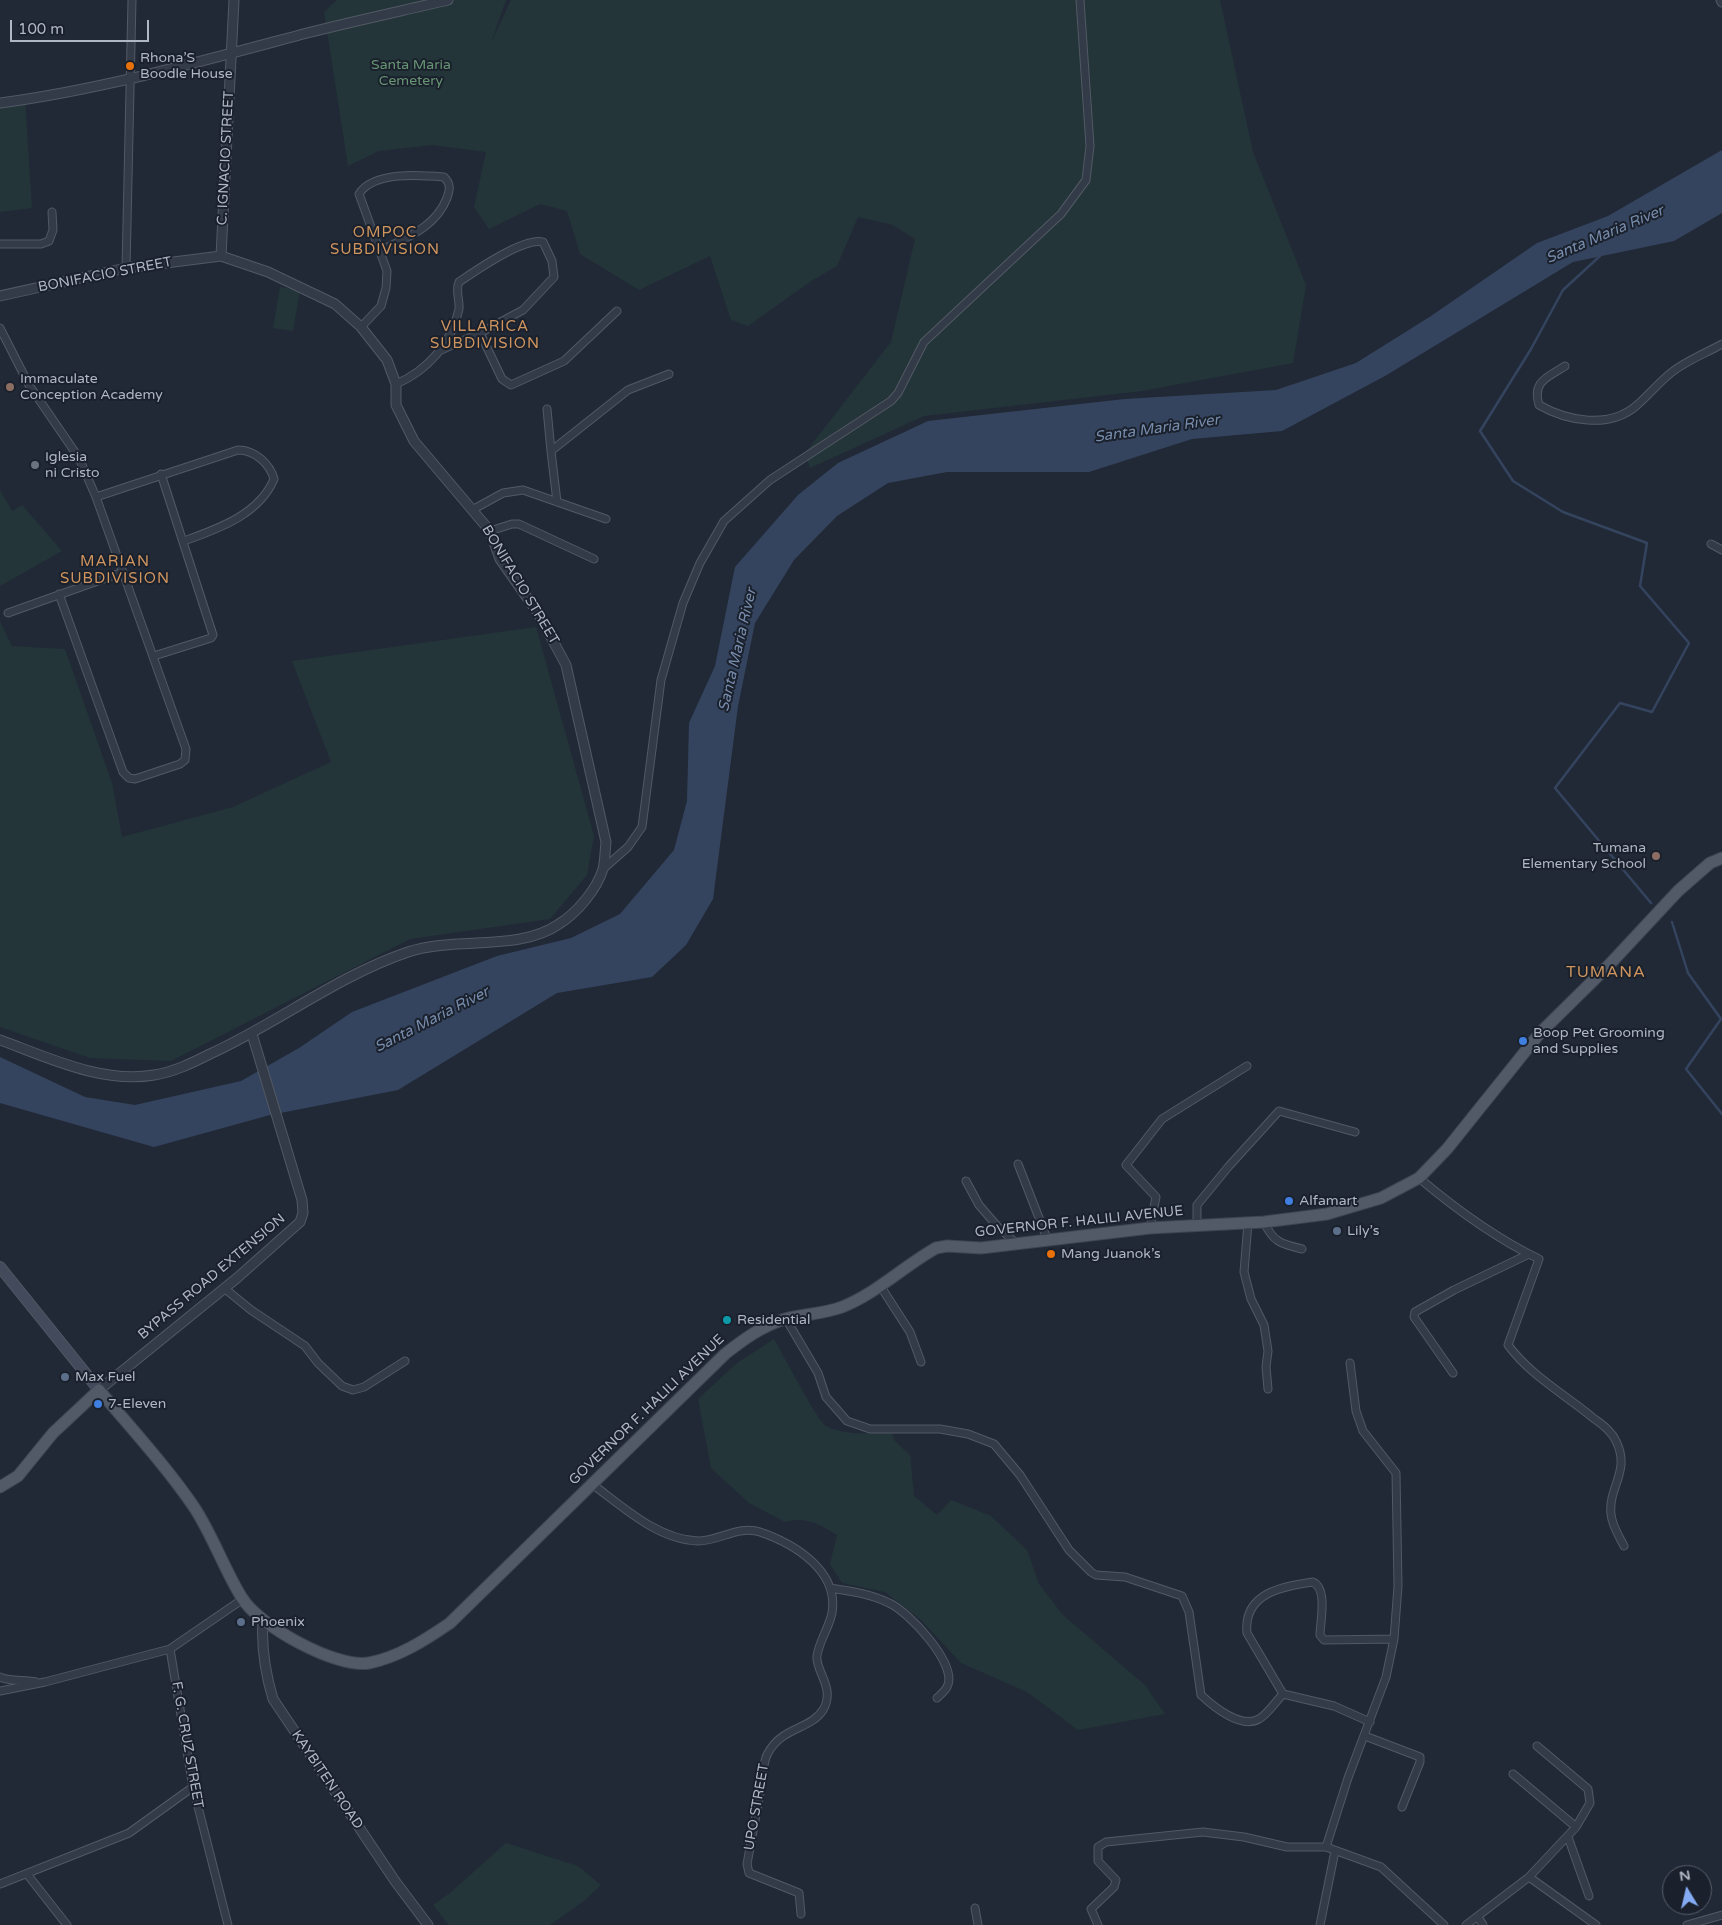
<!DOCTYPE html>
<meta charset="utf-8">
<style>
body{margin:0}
#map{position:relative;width:1722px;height:1925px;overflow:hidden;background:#212937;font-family:"Varela Round",sans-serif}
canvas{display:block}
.north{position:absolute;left:1662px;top:1865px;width:50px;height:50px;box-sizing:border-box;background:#1a212c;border:1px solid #565d69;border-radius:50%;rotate:351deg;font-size:14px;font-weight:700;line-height:20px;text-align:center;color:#afb6c4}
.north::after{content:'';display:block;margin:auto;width:18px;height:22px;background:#84aaf4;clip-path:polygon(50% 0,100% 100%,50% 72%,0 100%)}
.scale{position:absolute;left:10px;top:20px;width:139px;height:22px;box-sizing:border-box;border:2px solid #afb6c4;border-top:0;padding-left:6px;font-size:15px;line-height:18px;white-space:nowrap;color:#afb6c4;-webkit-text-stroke:4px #1a212c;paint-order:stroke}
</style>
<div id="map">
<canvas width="1722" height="1925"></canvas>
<div class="north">N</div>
<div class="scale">100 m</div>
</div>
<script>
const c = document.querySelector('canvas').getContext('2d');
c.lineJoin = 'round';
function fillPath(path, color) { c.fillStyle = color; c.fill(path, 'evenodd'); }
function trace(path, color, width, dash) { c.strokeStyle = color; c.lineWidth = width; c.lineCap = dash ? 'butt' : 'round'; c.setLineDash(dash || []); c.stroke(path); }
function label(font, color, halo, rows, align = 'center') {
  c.font = font + ' "Varela Round",sans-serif'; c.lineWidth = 4; c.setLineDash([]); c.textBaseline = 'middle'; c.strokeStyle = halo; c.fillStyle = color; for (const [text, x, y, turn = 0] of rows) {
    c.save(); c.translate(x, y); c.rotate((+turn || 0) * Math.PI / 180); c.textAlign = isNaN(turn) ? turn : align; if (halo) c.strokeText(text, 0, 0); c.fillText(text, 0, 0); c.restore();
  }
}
fillPath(new Path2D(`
 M337,0H506L491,43L511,0H1220L1253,152L1306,285L1293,363L1142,391L924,416L810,468L805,453L891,342L915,239L893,225L858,217L837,266L811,281L748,326L731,320L710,256L639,290L580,254L567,211L540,204L489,229L474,207L486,152L432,145L379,151L348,166L324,12Z
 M25,100L32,208L0,212V103Z
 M280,287L300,290L293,331L273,328Z
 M0,490L12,511L22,505L62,551L0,586Z
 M0,621L12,646L65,649L112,783L122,837L233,807L331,762L292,661L536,627L594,836L587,875L550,919L410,939L171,1061L90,1058L0,1027Z
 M774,1339C783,1354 816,1419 826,1426C845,1436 871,1433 892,1433L894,1440L910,1455L914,1496L937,1515L951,1500L991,1516L1027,1550L1039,1584L1063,1615L1145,1685L1165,1714L1078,1730L1027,1692L961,1663L920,1619L885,1592L842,1583L830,1564L837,1535C819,1524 806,1516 785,1522L749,1503L711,1468L698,1399L737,1363Z
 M506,1843L578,1866L601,1885L584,1901L550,1925H449L433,1905L450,1893Z`), '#233538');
fillPath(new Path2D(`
 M1722,150V213L1674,241L1573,262L1385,376L1282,431L1192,439L1089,472H947L888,483L837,516L794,560L755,623L738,706L713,899L686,945L652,977L557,993L398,1090L270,1115L154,1147L0,1103V1057L85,1097L135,1105L241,1081L299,1048L352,1012L497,956L571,938L620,914L674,850L687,801L689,723L715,666L735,567L798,495L838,463L928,421L1125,399L1276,390L1356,363L1431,316L1537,243L1608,216Z`), '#35445e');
trace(new Path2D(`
 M1600,256L1563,290L1531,349L1480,431L1513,481L1563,512L1647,543L1640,586L1689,643L1652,712L1620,703L1555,788L1651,903
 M1672,922L1688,973L1721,1019L1686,1069L1722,1114`), '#35445e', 2.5);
const minor = new Path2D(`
 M0,244H41L49,241L53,230L52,212
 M126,268L132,0
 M361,327L381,306L386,288L387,271L359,194C373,171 421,175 444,177C451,184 450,189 447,198C435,228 407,237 380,251
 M0,328L29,385L79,458L96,497L186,749L185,760L180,764L135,779L129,778L123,772L59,594
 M480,333L502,379L511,385L564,361L617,311
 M1565,366C1547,378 1532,381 1539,405C1567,421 1609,429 1636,406C1648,396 1659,382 1672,372C1686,361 1706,353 1722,344
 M396,384C427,371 452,343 459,309C460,300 455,291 459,282C475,271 524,237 543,242L552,261L554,277L523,310L480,333L439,351
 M547,409L551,451
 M96,497L238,450C255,450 270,464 274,479C259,515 217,529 184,541
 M557,502L551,451L628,390L669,374
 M472,510L503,493L523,490L606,519
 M490,531L512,524H519L594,559
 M1711,544L1722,550
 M8,613L123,572
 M154,656L211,638L213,635L161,474
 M603,869L628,847L642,827L661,680L683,603L700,563L724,521L770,480L891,401L898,393L924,342L1061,214L1086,180L1090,146L1080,0
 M1018,1164L1048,1241
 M1419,1178C1457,1210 1495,1238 1539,1259L1508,1345C1530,1375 1564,1394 1592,1417C1601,1424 1611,1430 1616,1441C1631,1471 1608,1487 1611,1514C1612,1526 1619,1536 1624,1546
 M966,1181L979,1205L998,1227L1017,1244
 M1264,1222C1273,1242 1281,1244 1302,1249
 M1248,1223L1244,1272L1251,1299L1264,1325L1268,1351L1266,1367L1268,1389
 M1197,1225V1205L1229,1166L1279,1111L1355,1132
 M1150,1228L1156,1197L1126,1165L1162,1119L1247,1066
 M881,1287L910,1332L921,1362
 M224,1288L251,1310L305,1346L318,1363L342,1386L353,1390L364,1387L405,1361
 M786,1319L818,1373L826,1397L847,1421L870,1429H940L968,1434L994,1444L1020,1475L1069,1550L1091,1572L1096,1575L1125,1577L1182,1596L1189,1612L1201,1695C1214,1707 1241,1729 1259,1719C1268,1714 1276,1701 1283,1694L1247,1633C1243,1593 1283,1586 1313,1582C1328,1589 1320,1622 1320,1635L1324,1640L1394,1639
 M1453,1373L1414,1317L1415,1312L1454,1290L1529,1254
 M592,1484C622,1506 658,1540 698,1541C719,1541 739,1525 760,1532C795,1544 839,1571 832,1613C829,1628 819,1641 817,1656C815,1671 836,1688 823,1710C810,1730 783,1726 768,1753C763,1761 763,1774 762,1782C757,1810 752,1837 747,1864L749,1873L799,1893L801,1914
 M830,1588C850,1591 871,1594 889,1603C908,1611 959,1665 947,1687C945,1691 940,1695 937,1698
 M170,1649L193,1787L228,1925
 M0,1677C6,1681 26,1680 36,1682
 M0,1691L45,1682L170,1649L243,1599
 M1283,1694L1334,1706L1370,1722
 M1365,1736L1420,1757V1762L1402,1807
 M1537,1746L1588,1789L1590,1803L1576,1827
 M1513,1774L1576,1827L1529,1877
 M1568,1837L1589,1896
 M1326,1847L1348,1778L1386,1677L1394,1639L1398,1586L1396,1473L1363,1431L1356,1411L1350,1363
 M27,1874L67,1925
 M0,1884L129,1833L193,1787
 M975,1908L978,1925
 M1478,1917L1483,1925
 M1098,1925L1091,1909L1114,1887L1116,1880L1098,1861V1847L1106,1842L1203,1832L1244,1837L1287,1847H1326L1381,1867L1444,1925
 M1320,1925L1335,1851
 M1466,1925L1529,1877L1596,1925
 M1687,1925L1722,1915`);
const tertiary = new Path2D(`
 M1721,0L1722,2
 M0,103C104,89 206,60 307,33C354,21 401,11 448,0
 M221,256L234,0
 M0,296L126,268L221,256L268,272L335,304L361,327L387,360L396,384V405L414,441L490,531L500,559L538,613L566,665L606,842C605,851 605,861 603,869C597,889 577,913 559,924C519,952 455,936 408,952C337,976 278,1023 210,1054C192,1063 174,1072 154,1075C102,1084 47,1057 0,1040
 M99,1390L237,1278L300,1222L303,1213L302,1200L252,1034
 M263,1620C261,1648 265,1672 273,1699L395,1881L428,1925`);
const secondary = new Path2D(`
 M0,1267L99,1390`);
const primary = new Path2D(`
 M0,1487L18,1476L53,1433L99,1390C131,1428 166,1466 194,1507C213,1536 224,1569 242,1598C259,1626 337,1669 369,1663C399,1657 425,1640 450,1623L725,1354C744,1339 762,1326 785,1319C804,1314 823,1314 842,1307C877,1293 904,1266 936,1248L947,1246L981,1248L1150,1228L1264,1222L1327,1214L1381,1198L1419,1178L1447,1149L1540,1033L1609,965L1678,891L1710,863L1722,858`);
trace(minor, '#525965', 9);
trace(tertiary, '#525965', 11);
trace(secondary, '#525965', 12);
trace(primary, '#3e4551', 13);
trace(minor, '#343b48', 7);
trace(tertiary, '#343b48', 9);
trace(secondary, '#424a5b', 10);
trace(primary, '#525a68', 11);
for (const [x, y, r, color] of [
 [130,66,5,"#e8710a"],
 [10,387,5,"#8d6e63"],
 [35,465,5,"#6b7280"],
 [1656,856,5,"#8d6e63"],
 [1523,1041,5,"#3f7fe0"],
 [1289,1201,5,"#3f7fe0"],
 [1337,1231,5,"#5c6f8a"],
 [1051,1254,5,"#e8710a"],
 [727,1320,5,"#0f9aa8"],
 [65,1377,5,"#5c6f8a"],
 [98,1404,5,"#3f7fe0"],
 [241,1622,5,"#5c6f8a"]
]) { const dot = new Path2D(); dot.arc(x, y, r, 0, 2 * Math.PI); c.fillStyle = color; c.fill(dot); trace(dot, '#1a212c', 2); }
label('14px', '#afb6c4', '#1a212c', [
 ["Rhona’S",140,58],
 ["Boodle House",140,74],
 ["Immaculate",20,379],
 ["Conception Academy",20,395],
 ["Iglesia",45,457],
 ["ni Cristo",45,473],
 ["Tumana",1646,848,"right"],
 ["Elementary School",1646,864,"right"],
 ["Boop Pet Grooming",1533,1033],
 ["and Supplies",1533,1049],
 ["Alfamart",1299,1201],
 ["Lily’s",1347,1231],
 ["Mang Juanok’s",1061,1254],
 ["Residential",737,1320],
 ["Max Fuel",75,1377],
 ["7-Eleven",108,1404],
 ["Phoenix",251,1622]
], 'left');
label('14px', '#679473', '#1a212c', [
 ["Santa Maria",411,65],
 ["Cemetery",411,81]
]);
label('14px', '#afb6c4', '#1a212c', [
 ["C. IGNACIO STREET",226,158,-87],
 ["BONIFACIO STREET",105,275,-11],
 ["BONIFACIO STREET",520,585,59],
 ["GOVERNOR F. HALILI AVENUE",1079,1222,-6],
 ["BYPASS ROAD EXTENSION",212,1277,-40],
 ["GOVERNOR F. HALILI AVENUE",647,1410,-44],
 ["F. G. CRUZ STREET",187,1745,80],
 ["KAYBITEN ROAD",327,1780,56],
 ["UPO STREET",757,1807,-80]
]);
c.letterSpacing = '1px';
label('15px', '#d0955e', '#1a212c', [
 ["OMPOC",385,233],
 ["SUBDIVISION",385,250],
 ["VILLARICA",485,327],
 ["SUBDIVISION",485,344],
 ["MARIAN",115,562],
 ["SUBDIVISION",115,579]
]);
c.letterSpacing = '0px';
label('italic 15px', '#778cac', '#1a212c', [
 ["Santa Maria River",1605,235,-23],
 ["Santa Maria River",1157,429,-8],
 ["Santa Maria River",738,650,-77],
 ["Santa Maria River",432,1020,-27]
]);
c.letterSpacing = '1px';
label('16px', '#d0955e', '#1a212c', [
 ["TUMANA",1606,973]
]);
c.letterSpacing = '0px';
</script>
